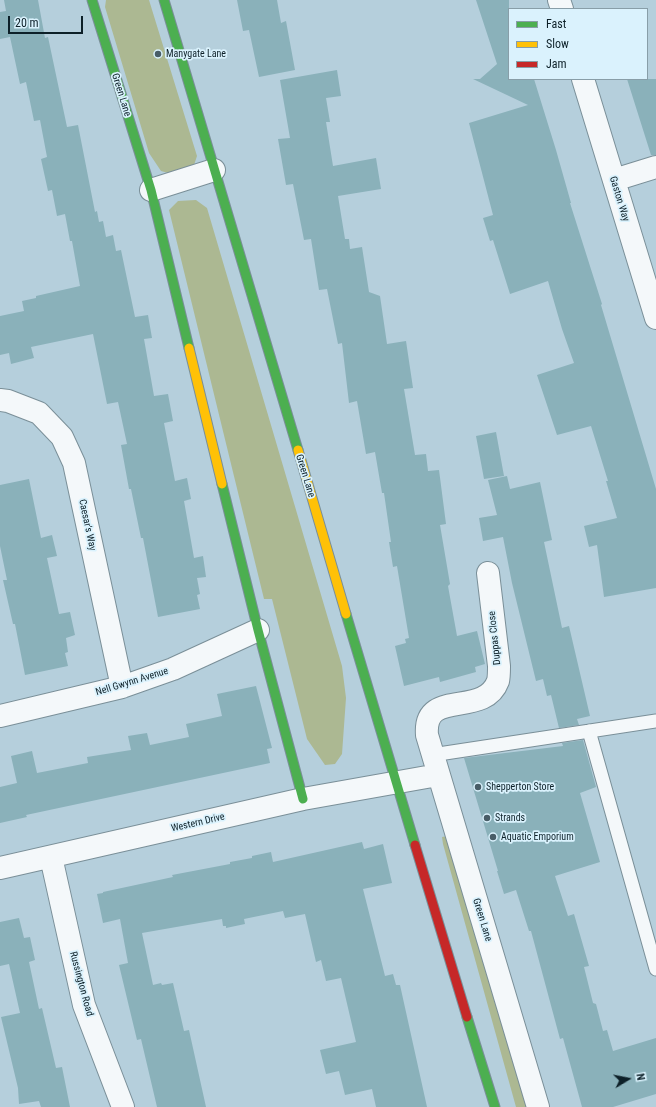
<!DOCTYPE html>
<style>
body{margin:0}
#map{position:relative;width:656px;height:1107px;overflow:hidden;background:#b5cfdc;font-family:"Roboto Condensed",sans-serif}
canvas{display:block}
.legend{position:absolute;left:508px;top:8px;width:140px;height:72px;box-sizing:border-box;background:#daf2fd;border:1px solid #889ea8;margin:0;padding:5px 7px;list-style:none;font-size:12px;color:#0d2028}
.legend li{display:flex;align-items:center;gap:8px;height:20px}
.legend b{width:20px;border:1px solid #889ea8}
.north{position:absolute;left:608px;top:1059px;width:40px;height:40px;-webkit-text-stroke:3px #daf2fd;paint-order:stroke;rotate:80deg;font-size:11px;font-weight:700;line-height:16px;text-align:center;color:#0d2028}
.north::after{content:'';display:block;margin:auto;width:14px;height:18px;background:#0d2028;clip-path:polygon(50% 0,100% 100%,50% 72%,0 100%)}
.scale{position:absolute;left:8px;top:16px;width:75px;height:18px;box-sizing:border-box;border:2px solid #0d2028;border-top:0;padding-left:5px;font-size:12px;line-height:14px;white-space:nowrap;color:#0d2028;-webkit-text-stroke:3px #daf2fd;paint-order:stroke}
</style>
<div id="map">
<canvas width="656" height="1107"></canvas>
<ul class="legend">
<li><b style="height:5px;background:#4caf50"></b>Fast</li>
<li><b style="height:5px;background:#ffc107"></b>Slow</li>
<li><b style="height:5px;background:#c62828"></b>Jam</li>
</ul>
<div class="north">N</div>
<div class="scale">20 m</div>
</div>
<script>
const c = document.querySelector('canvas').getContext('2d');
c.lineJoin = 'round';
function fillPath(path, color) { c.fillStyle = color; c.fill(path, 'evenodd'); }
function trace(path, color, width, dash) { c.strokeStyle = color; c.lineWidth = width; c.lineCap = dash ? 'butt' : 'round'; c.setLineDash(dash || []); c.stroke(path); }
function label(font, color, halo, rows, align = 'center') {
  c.font = font + ' "Roboto Condensed",sans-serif'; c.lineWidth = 3.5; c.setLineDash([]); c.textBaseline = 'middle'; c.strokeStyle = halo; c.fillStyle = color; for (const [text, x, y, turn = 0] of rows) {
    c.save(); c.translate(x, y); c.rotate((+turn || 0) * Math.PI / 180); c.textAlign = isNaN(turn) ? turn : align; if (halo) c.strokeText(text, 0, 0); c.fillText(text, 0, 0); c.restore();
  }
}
fillPath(new Path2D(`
 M106,0H149L197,156L193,168L175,175L161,171L149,153L105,7Z
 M196,200L207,208L342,666L346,698L342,754L335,764L325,765L307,739L272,599H264L169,210L178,201Z
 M448,836L529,1107H516L443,844L442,837Z`), '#acb892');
fillPath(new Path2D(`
 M4,0H38L45,38L48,37L67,127L78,125L95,212L97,211L99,222L103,221L106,237L113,235L116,251L121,250L135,317L148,315L152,338L144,339L154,396L168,394L173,421L164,423L175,481L187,478L191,499L184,501L194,558L203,556L206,577L197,578L200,594L197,595L200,609L158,617L143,538H141L131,489H129L121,445L127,444L118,402L107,404L93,334L31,347L34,358L11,364L9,353L0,355V316L24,311L22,301L36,298V296L80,286L72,241H70L65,214L57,216L52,190L48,191L41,159L47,157L40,120L34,121L26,82L20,84L10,37L0,39V12L6,11Z
 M237,0H277L281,23L286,21L295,70L259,77L249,30L243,31Z
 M476,0H509V79H534L556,150L571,203H570L602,304L601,305L656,489V588L604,597L597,545L589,547L584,526L617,518L606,481H608L591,426L557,435L537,375L574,363L562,329L548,281L510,294L493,240L490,241L483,218L493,215L469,123L528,105L473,79H480L497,64Z
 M337,70L341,96L326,98L330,122H326L333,166L376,158L381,189L338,196L345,239H349L350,249L362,247L369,292L380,296L387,344L406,341L413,388L404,389L415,455L426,454L428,471L439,470L446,524L440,525L450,584L448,586L457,636L477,631L485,664L475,667L476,672L440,682L439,677L404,686L395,646L406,643L405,639L409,638L397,566L393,567L389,542H391L384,493H382L375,452L366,454L357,401L349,403L342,343L338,344L327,289L319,290L311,239L304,240L293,184L286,185L278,139L290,138L280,80Z
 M627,79H656V155H651Z
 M496,432L504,476L484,479L476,436Z
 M507,476L510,489L540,482L552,540L544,542L562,628L569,626L590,716L577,719L579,725L559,728L551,695L547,696L543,679L536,681L512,583L503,537L483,541L479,518L497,515L488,480Z
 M29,479L41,538L52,535L57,556L47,558L59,614L70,612L75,635L66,638L68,652L65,653L68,666L25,675L15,624H13L3,580H7L0,546V485Z
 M256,686L272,748L267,749L270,763L26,815L27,817L0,823V787L17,783L11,756L32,751L37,773L88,763L87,757L131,750L128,736L147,733L150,745L189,737L186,724L222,716L217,694Z
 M583,740L596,787L580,793L600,862L555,876L568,916L574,914L589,966L584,967L593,1003L596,1004L603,1031L607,1030L613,1051L656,1038V1094L613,1107H582L563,1038L560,1039L531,931H529L516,890L504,894L497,871H498L464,758L563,746L562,743Z
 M362,842L364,849L383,844L392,883L363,889L385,976L393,974L396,985H400L427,1107H376L372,1089L345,1095L339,1071L326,1074L320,1050L356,1042L341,978L326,981L321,960L316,962L305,914L285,918L283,911L244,919L245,924L226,928V926H223L222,919L142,933L153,985L161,983L162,985L173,983L184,1031L189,1030L206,1107H157L141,1039L137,1040L119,965L128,963L120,919L103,923L97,894L103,893V892L173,877L172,875L230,864V862L252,858V856L271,852L273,862Z
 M19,918L24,938L30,937L35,960L29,962L39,1009L42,1008L56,1068L62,1067L70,1107H41L39,1101L19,1104L18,1088L1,1017L20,1013L9,964L0,966V922Z`), '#8ab1ba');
const lane = new Path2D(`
 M589,731L656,969
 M432,755L656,721`);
const street = new Path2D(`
 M559,0L562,9
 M583,79L656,318
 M614,180L656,167
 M151,190L214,170
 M0,400L8,401L39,413L62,437L74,463L122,687
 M488,573L499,666C499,670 499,677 498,681C484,719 423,687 427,735L538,1107
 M0,716L122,687L173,669L258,630
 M51,857L84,1005L123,1107
 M0,868L303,799L438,775`);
const fast = new Path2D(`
 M92,0L151,190L189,348
 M164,0L298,450
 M222,484L258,630L303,799
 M346,614L415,845
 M467,1017L495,1107`);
const slow = new Path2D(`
 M189,348L222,484
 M298,450L346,614`);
const jam = new Path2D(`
 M415,845L467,1017`);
trace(lane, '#7a8f98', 15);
trace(street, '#7a8f98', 24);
trace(fast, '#7a8f98', 11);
trace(slow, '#7a8f98', 11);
trace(jam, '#7a8f98', 11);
trace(lane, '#f4f8fa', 13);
trace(street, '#f4f8fa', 22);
trace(fast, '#4caf50', 9);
trace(slow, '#ffc107', 9);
trace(jam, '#c62828', 9);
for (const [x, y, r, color] of [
 [158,54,4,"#485d67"],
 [478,787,4,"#485d67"],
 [487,818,4,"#485d67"],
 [493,837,4,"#485d67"]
]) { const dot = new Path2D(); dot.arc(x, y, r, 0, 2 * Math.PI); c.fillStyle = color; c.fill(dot); trace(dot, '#daf2fd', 1.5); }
label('10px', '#0d2028', '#daf2fd', [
 ["Manygate Lane",166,54],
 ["Shepperton Store",486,787],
 ["Strands",495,818],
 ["Aquatic Emporium",501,837]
], 'left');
label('10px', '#0d2028', '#daf2fd', [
 ["Green Lane",121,95,73],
 ["Gaston Way",619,199,73],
 ["Green Lane",305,476,73],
 ["Caesar's Way",87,525,78],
 ["Duppas Close",495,638,-96],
 ["Nell Gwynn Avenue",132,682,-17],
 ["Western Drive",198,823,-13],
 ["Green Lane",482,920,73],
 ["Russington Road",81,984,75]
]);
</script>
